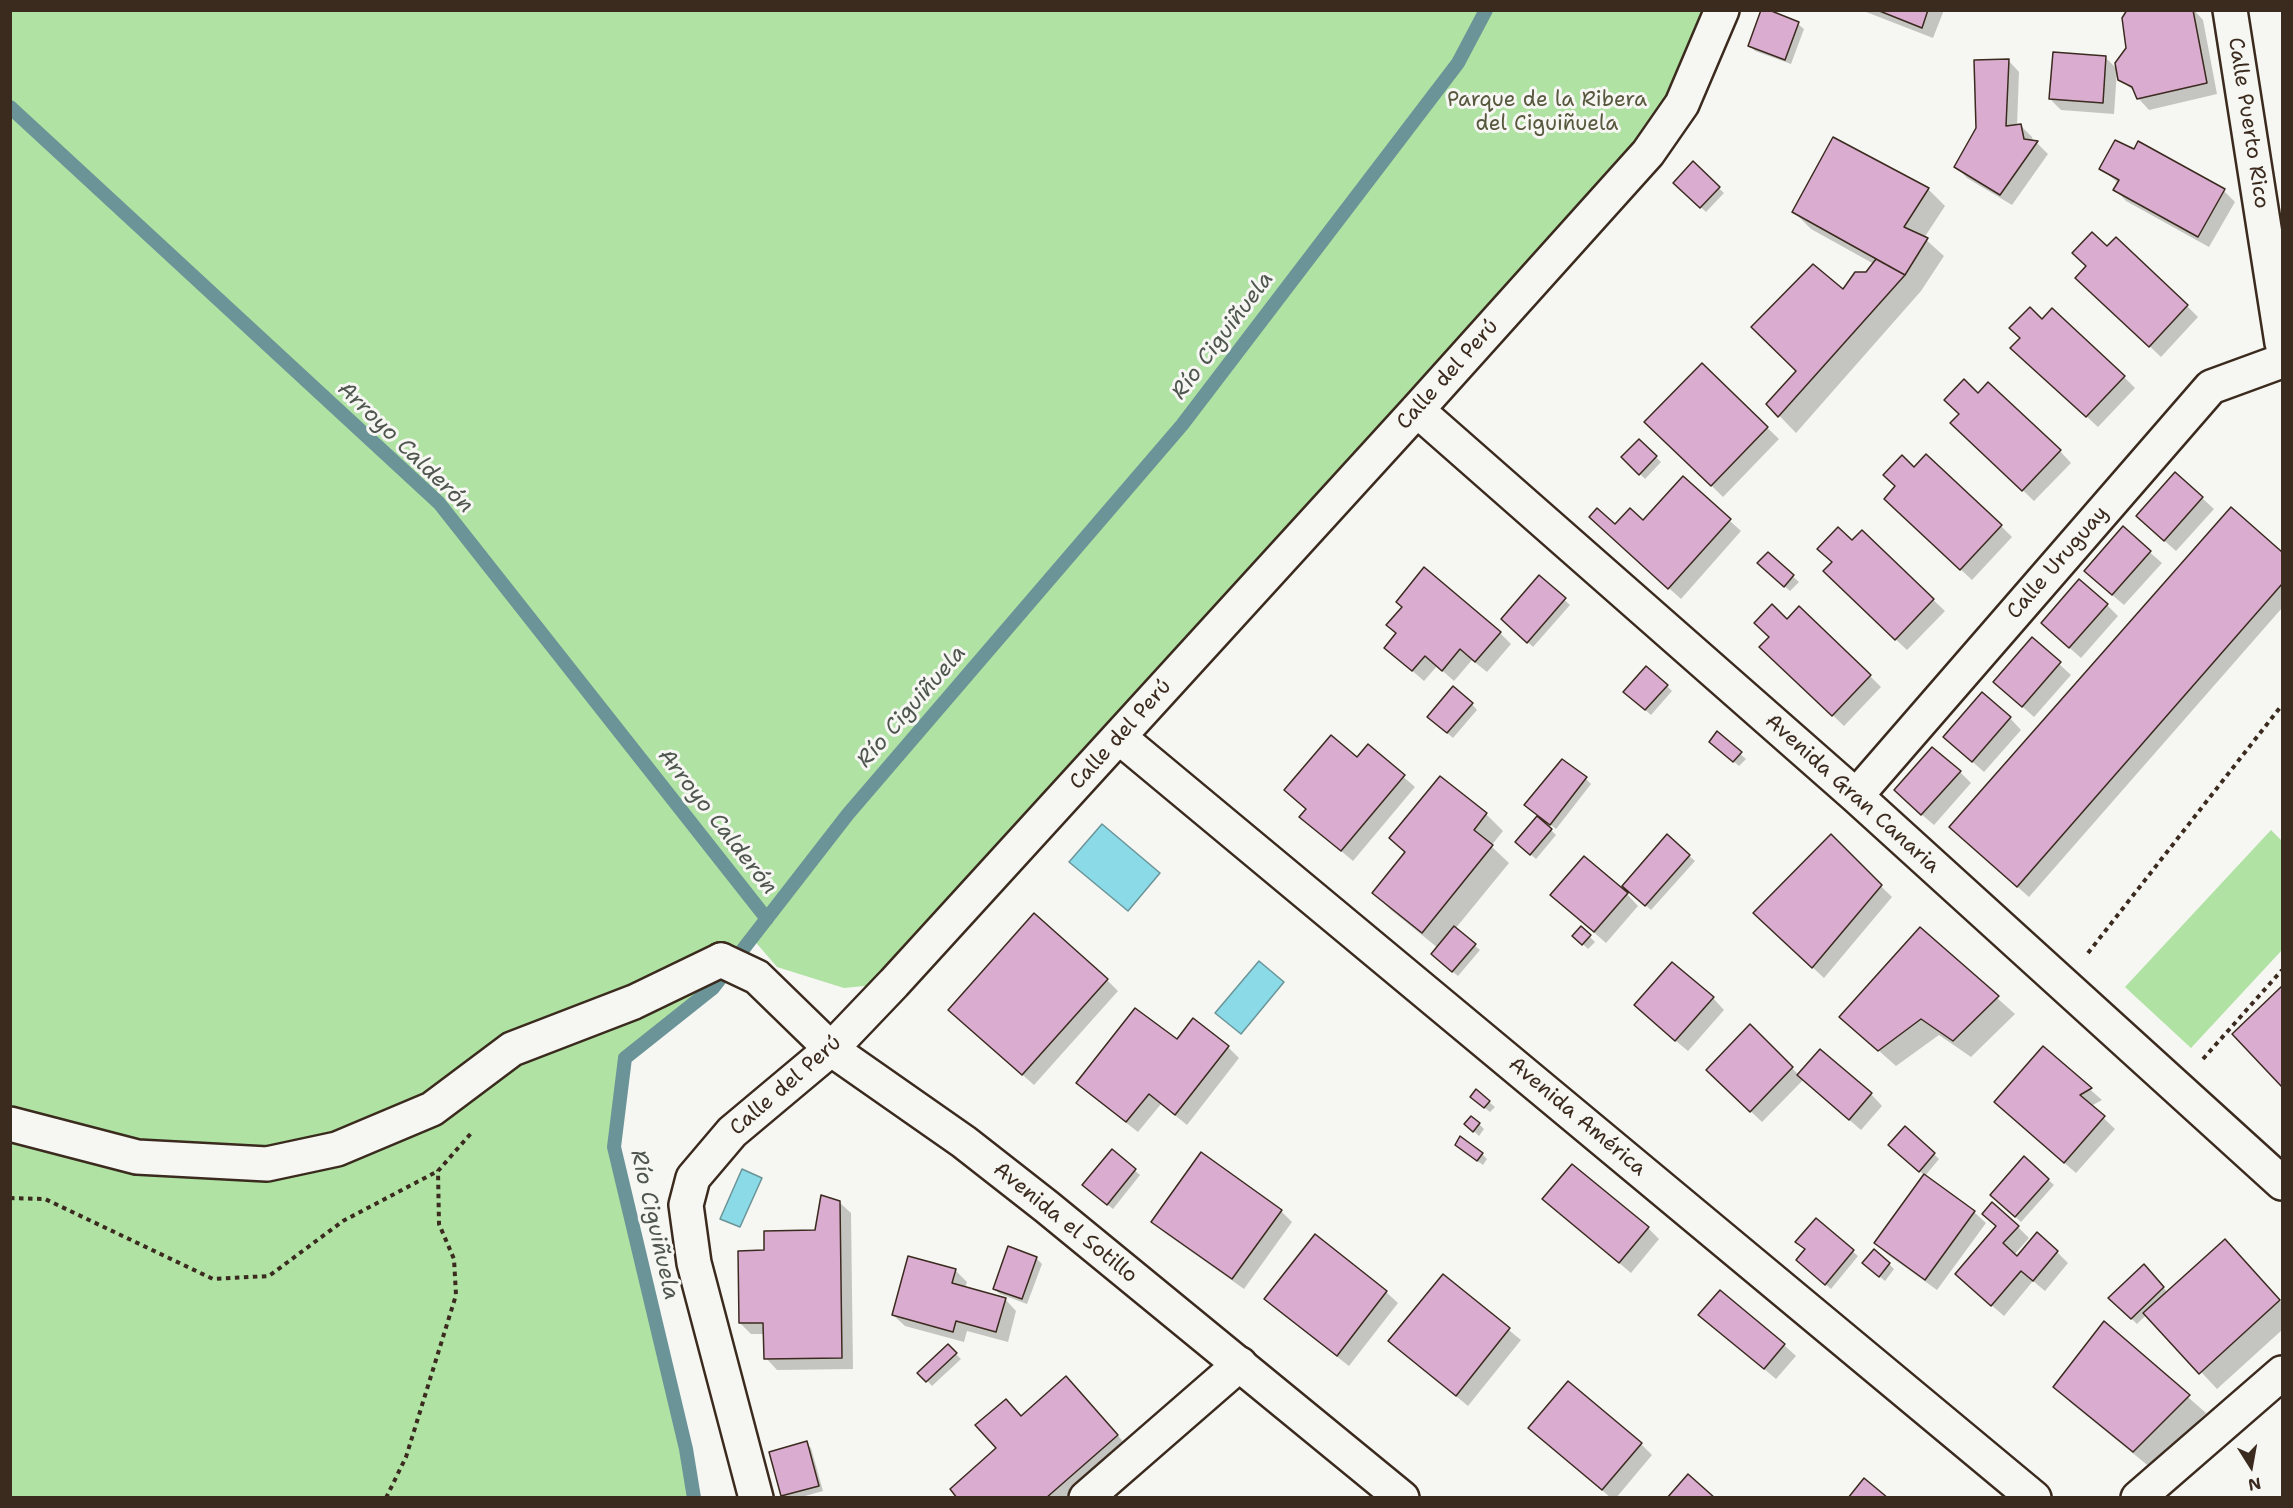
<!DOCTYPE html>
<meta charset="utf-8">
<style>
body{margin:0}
#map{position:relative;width:2293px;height:1508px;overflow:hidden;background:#f6f6f2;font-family:"Shantell Sans",sans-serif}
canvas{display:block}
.frame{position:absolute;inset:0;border:12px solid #3b2a1e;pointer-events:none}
.north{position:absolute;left:2221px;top:1436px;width:60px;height:60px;-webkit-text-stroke:4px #f6f6f2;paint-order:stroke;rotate:169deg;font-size:16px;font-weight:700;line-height:24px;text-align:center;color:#3b2a1e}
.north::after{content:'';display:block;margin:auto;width:21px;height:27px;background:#3b2a1e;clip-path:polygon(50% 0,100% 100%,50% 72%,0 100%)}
</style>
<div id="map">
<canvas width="2293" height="1508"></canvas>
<div class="frame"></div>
<div class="north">N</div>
</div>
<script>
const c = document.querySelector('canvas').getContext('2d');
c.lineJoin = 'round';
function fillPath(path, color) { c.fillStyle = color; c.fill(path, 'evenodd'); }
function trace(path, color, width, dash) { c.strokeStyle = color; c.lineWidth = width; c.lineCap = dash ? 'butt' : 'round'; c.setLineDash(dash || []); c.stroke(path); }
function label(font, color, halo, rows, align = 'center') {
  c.font = font + ' "Shantell Sans",sans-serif'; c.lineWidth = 6; c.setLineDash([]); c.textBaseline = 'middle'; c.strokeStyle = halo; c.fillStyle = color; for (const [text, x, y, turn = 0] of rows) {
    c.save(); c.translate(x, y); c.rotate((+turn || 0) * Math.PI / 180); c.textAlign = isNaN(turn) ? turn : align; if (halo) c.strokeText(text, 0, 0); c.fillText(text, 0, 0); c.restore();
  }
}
fillPath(new Path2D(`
 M10,11H1722L1682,104L894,983L844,988L777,967L752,938L713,988L625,1058L614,1147L686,1449L694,1498L11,1497Z
 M2271,830L2282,841V950L2191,1048L2125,987Z`), '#afe2a3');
const water = new Path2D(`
 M1102,824L1160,873L1128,911L1069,862Z
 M1259,961L1284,982L1241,1034L1215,1013Z
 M742,1169L762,1178L740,1227L720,1219Z`);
fillPath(water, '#8adae7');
trace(water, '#6a9497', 1.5);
fillPath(new Path2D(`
 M1764,10L1798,24L1804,29L1791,64L1755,51L1749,45Z
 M1861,10H1944L1933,38Z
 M2177,10H2194L2203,20L2217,94L2149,110L2138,98L2136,93L2120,79L2117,70L2114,114L2061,110L2050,99L2106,58L2118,70Z
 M2008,60L2019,72L2017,126L2020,125L2032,137L2033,142L2037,143L2048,154L2012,205L1967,178L1956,166L1978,129Z
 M2139,143L2224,191L2235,202L2209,247L2126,201L2115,189L2118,183L2101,168L2134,151Z
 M1693,163L1724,193L1706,212L1675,183Z
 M1928,189L1945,206L1924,238L1944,256L1921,291L1796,433L1768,404L1798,371L1843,291L1867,273L1874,264L1811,229L1794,212Z
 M2108,248L2187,306L2198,317L2161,357L2089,289Z
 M2042,321L2124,377L2135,388L2098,427L2024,359Z
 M1702,365L1779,439L1723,497L1647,422Z
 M1978,395L2060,451L2071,463L2034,501L1964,434Z
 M1639,441L1661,462L1645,479L1623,457Z
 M1914,469L2001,526L2012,537L1972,580L1897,510Z
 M2176,474L2214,509L2176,551L2150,528Z
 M1683,478L1741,531L1681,599L1602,528L1643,522Z
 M2231,509L2282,553V608L2029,897L1962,838Z
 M2123,529L2162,563L2124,605L2097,582Z
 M1862,532L1945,611L1907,650L1836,583L1834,563Z
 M1769,554L1799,582L1790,591L1765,569Z
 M1540,578L1570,605L1533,647L1508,624Z
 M2107,605L2118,616L2081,658L2054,634Z
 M1787,621L1870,676L1881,687L1844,726L1773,658Z
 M1500,633L1511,644L1487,672L1472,660L1454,681L1437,666L1424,681L1386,648L1397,634Z
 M2033,640L2071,675L2034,717L2007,693Z
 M1667,686L1672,691L1651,715L1630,697Z
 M1472,704L1477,710L1453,738L1434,722Z
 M2010,718L2021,730L1984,772L1957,748Z
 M1717,734L1746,759L1739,766L1716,747Z
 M1368,746L1415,787L1353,861L1301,817L1307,810L1286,790L1357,759Z
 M1960,772L1971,783L1934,825L1907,802Z
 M1586,779L1591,784L1556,829L1532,810Z
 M1486,814L1503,831L1491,846L1509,863L1455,929L1480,950L1458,976L1438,960V948L1391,910L1374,893L1406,853L1391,838Z
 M1551,830L1556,835L1536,859L1522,847Z
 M1667,837L1695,861L1651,910L1629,891Z
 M1831,837L1892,897L1824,978L1766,924Z
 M1627,894L1638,906L1606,943L1564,906Z
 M1581,928L1595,942L1588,949L1574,936Z
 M1920,929L2015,1014L1971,1057L1939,1035L1896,1066L1841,1017Z
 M1107,980L1118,991L1034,1085L962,1021Z
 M2282,988V1085L2234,1034Z
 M1713,998L1724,1010L1688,1051L1647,1017Z
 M1750,1027L1799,1075L1871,1094L1882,1106L1861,1130L1803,1080L1762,1122L1719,1081Z
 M1177,1042L1228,1047L1239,1058L1187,1125L1161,1104L1138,1132L1089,1094L1078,1083Z
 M2043,1048L2102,1100L2091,1106L2115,1129L2076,1173L2007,1113Z
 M1476,1091L1495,1107L1490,1112L1477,1102Z
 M1466,1124H1479L1484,1129L1479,1136Z
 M1462,1150L1482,1154L1487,1159L1483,1165Z
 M1896,1150L1934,1154L1939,1159L1925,1176L1974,1212L1986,1223L1937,1290L1887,1254L1876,1243L1924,1175Z
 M1112,1151L1140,1175L1113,1209L1089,1190Z
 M2024,1158L2054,1185L2021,1222L1992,1195Z
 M1544,1199L1648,1228L1659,1239L1631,1273Z
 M839,1202L851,1213L853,1369L777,1370L766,1358L765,1334H751L740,1323L766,1252L817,1231Z
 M1281,1211L1292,1222L1244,1289L1165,1233L1153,1221Z
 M1816,1220L1858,1256L1831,1289L1803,1265Z
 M1997,1227H2018L2029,1238L2014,1255L2017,1258L2057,1252L2068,1263L2045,1291L2033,1281L2004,1316L1968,1285Z
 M1036,1258L1042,1264L1027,1304L1000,1294L994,1289Z
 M2241,1258L2282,1303V1330L2217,1389L2147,1314L2137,1324L2110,1298L2149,1271L2168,1293Z
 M1889,1264L1894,1269L1885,1281L1870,1268Z
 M955,1270L967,1282L965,1288L1005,1299L1016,1311L1008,1342L967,1331L964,1342L905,1326L893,1315Z
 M1443,1276L1521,1340L1468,1406L1390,1341Z
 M1386,1292L1398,1303L1349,1366L1277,1310L1266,1299Z
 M1700,1315L1784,1345L1796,1356L1776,1379Z
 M2104,1323L2206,1413L2151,1468L2071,1403L2055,1386Z
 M948,1346L961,1359L932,1386L920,1373Z
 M1077,1389L1128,1447L1070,1498H959L1022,1417Z
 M1530,1428L1641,1444L1652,1455L1616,1498H1611Z
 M806,1443L811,1448L823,1491L798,1498H784L782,1495Z`), '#0003');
trace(new Path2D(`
 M10,107L439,503L767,919
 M694,1498L686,1449L614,1147L625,1058L713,988L848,814L1182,425L1458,63L1486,10`), '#6a9497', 14);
const building = new Path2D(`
 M1761,10H1769L1799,22L1785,60L1748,46Z
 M1877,10H1928L1922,28Z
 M2127,10H2193L2207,83L2137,99L2132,87L2118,80L2115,63L2126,48L2122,18Z
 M2053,52L2106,56L2103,103L2049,99Z
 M2009,59L2006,126L2021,124L2024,139L2038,141L2000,195L1954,167L1976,128L1974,60Z
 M1833,137L1929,188L1904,227L1928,238L1905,275L1792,212Z
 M2115,140L2134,149L2138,141L2225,189L2198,237L2113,190L2119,180L2099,169Z
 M1693,161L1720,187L1700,208L1673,183Z
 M2092,232L2107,246L2116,237L2188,305L2149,347L2075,278L2086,266L2072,253Z
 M1876,259L1905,275L1778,417L1766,404L1796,371L1751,327L1813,264L1843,289L1855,272H1866Z
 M2030,307L2042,319L2052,308L2125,376L2086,417L2010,348L2020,338L2009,328Z
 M1702,363L1768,427L1711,486L1644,422Z
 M1964,379L1978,393L1988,382L2061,450L2022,491L1950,423L1959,414L1944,400Z
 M1639,439L1657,456L1639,475L1621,457Z
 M1926,454L2002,525L1960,570L1884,499L1895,486L1883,475L1902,455L1914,467Z
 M2175,472L2203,497L2164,541L2136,516Z
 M1683,476L1731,519L1668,589L1589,517L1597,508L1615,524L1630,508L1643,520Z
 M2231,507L2282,552V584L2017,887L1949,827Z
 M2123,526L2151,551L2112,595L2084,571Z
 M1838,527L1852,540L1862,530L1934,599L1895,640L1823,571L1832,562L1817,549Z
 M1768,552L1794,575L1784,587L1757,563Z
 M1424,567L1501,632L1475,662L1460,649L1442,671L1425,656L1412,671L1384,648L1396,633L1386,625L1402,607L1396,602Z
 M1539,575L1566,598L1527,643L1501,619Z
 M2079,579L2108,604L2069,648L2041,623Z
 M1772,604L1787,619L1799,606L1871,675L1832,716L1759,647L1769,637L1754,623Z
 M2032,637L2061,662L2022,707L1993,682Z
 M1646,666L1668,685L1645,710L1623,692Z
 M1453,686L1473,703L1447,733L1427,717Z
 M1982,692L2011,717L1972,762L1943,737Z
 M1717,731L1742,752L1733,762L1709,742Z
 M1331,735L1357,757L1368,744L1405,775L1341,851L1299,817L1306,809L1284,790Z
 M1932,747L1961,771L1921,815L1894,790Z
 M1562,759L1587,777L1550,825L1524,805Z
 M1440,776L1487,813L1474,830L1493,845L1422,933L1372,893L1405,852L1389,838Z
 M1537,816L1552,829L1530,855L1515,842Z
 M1667,834L1690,855L1645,906L1622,886Z
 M1831,834L1882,885L1812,968L1753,913Z
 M1584,856L1628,893L1594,932L1550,895Z
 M1034,913L1108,979L1022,1075L948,1010Z
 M1454,926L1476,944L1452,972L1431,954Z
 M1581,926L1591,935L1582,945L1572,936Z
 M1920,927L1999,996L1953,1041L1921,1019L1878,1051L1839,1017Z
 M1672,962L1714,997L1675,1041L1634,1005Z
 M2282,986V1087L2232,1034Z
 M1135,1008L1177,1039L1193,1018L1229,1046L1175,1115L1149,1094L1126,1122L1076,1083Z
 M1750,1024L1793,1067L1750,1112L1706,1070Z
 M2043,1046L2092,1088L2080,1095L2105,1116L2064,1163L1994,1102Z
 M1820,1049L1872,1093L1849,1120L1797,1075Z
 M1476,1089L1490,1101L1484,1108L1470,1097Z
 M1471,1116L1480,1123L1473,1132L1464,1124Z
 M1905,1126L1935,1153L1919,1172L1888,1145Z
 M1460,1136L1483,1153L1477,1161L1455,1145Z
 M1112,1149L1136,1169L1107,1205L1082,1185Z
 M1201,1152L1282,1210L1232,1279L1151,1222Z
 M2024,1156L2049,1179L2015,1217L1990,1195Z
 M1572,1164L1649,1227L1619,1263L1542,1199Z
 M1924,1174L1975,1211L1925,1280L1874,1243Z
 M821,1195L840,1201L842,1358L764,1359L763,1323H739L738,1251L764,1250V1231L815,1230Z
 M1992,1202L2019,1226L2003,1243L2017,1256L2037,1232L2058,1251L2033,1281L2021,1271L1991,1306L1955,1274L1996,1226L1982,1214Z
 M1816,1218L1854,1250L1825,1285L1796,1260L1805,1249L1795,1242Z
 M1315,1234L1387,1291L1337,1356L1264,1299Z
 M2225,1239L2280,1300L2199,1374L2143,1313Z
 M1008,1246L1037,1257L1022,1299L993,1289Z
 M1874,1249L1890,1263L1879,1277L1862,1263Z
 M908,1256L956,1269L952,1283L1006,1298L996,1332L956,1321L953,1332L892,1315Z
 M2144,1264L2164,1287L2131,1319L2108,1298Z
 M1443,1274L1510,1328L1456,1396L1388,1341Z
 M1720,1290L1785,1344L1764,1369L1698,1315Z
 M2104,1321L2190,1395L2133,1452L2053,1387Z
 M948,1344L957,1353L926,1382L917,1373Z
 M1066,1376L1118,1435L1046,1498H957L950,1489L996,1448L975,1425L1006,1399L1021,1416Z
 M1568,1381L1642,1443L1602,1490L1528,1428Z
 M807,1441L819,1486L781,1496L769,1452Z
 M1688,1474L1715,1498H1667Z
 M1864,1478L1888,1498H1848Z`);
fillPath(building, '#d9acd0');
trace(building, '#3b2a1e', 1.5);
const minor = new Path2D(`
 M2230,10L2282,343
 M1417,410L1856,796L2282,1183
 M1119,737L2034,1498
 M1856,796L2211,387L2282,361
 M10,1124L137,1157L267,1164L337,1149L432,1109L512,1049L634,1002L721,960
 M756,1498L694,1263L686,1205L693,1178L732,1132L831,1049L894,983L1417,410L1648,153L1682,104L1722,10
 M1086,1498L1240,1364
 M2138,1498L2282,1373`);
const tertiary = new Path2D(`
 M721,960L757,977L831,1049L964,1142L1047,1207L1402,1498`);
trace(minor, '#3b2a1e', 38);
trace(tertiary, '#3b2a1e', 38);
trace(new Path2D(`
 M2088,953L2282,705
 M2203,1059L2282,970
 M10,1198L45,1199L213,1279L269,1276L343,1221L438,1171
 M386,1498L406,1457L456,1295L454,1259L439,1224L438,1171L473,1131`), '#3b2a1e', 4, [4.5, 4.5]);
trace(minor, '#f6f6f2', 33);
trace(tertiary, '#f6f6f2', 33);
label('21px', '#58583f', '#f6f6f2', [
 ["Parque de la Ribera",1547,101],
 ["del Ciguiñuela",1547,125]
]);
label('21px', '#3b2a1e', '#f6f6f2', [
 ["Calle Puerto Rico",2248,123,81],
 ["Calle del Perú",1448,375,-48],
 ["Calle Uruguay",2058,563,-49],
 ["Calle del Perú",1121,735,-48],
 ["Avenida Gran Canaria",1852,794,42],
 ["Calle del Perú",786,1086,-41],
 ["Avenida América",1577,1117,40],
 ["Avenida el Sotillo",1065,1223,39]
]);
label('italic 22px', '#4f5650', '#f6f6f2', [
 ["Río Ciguiñuela",1223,336,-53],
 ["Arroyo Calderón",405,448,44],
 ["Río Ciguiñuela",912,707,-49],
 ["Arroyo Calderón",717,822,52],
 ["Río Ciguiñuela",654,1225,77]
]);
</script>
